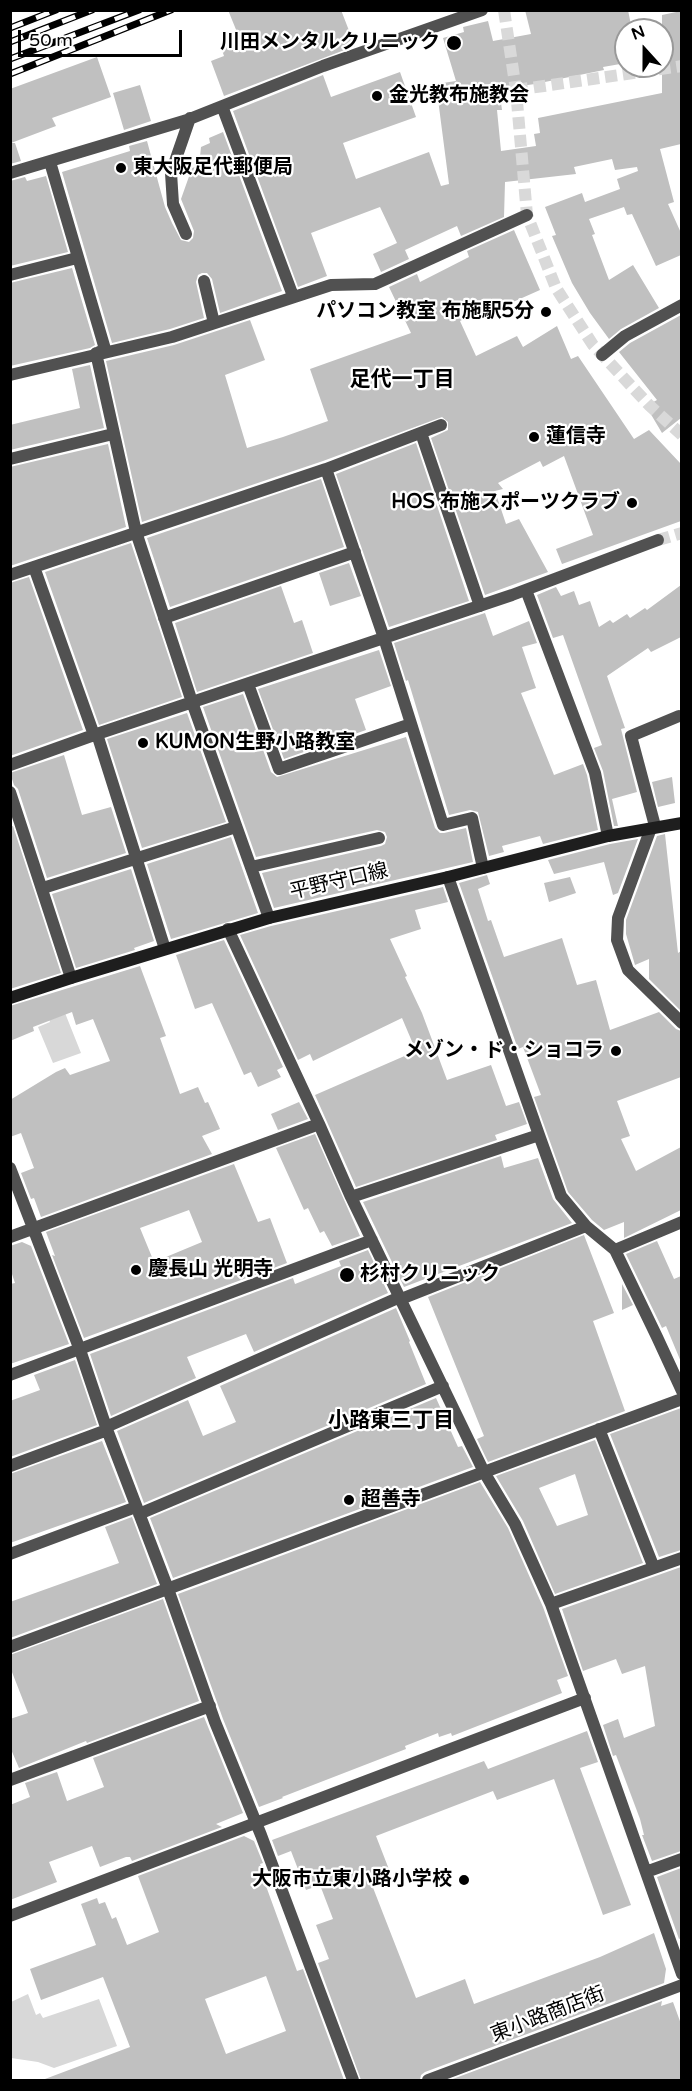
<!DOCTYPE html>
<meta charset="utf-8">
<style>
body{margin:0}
#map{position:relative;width:692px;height:2091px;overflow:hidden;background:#fff;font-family:"Varela Round",sans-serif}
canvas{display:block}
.frame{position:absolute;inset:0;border:12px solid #000;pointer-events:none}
.north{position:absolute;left:614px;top:18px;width:60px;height:60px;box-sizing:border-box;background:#fff;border:2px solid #999;border-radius:50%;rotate:339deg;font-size:16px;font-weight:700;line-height:24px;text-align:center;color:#000}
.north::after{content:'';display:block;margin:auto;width:21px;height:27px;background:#000;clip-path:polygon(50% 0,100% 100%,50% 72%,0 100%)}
.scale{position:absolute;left:18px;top:30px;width:164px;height:27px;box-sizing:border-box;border:3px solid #000;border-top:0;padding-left:8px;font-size:18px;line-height:21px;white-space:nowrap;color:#000;-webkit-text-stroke:4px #fff;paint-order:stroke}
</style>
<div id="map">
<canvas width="692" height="2091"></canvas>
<div class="frame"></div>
<div class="north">N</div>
<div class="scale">50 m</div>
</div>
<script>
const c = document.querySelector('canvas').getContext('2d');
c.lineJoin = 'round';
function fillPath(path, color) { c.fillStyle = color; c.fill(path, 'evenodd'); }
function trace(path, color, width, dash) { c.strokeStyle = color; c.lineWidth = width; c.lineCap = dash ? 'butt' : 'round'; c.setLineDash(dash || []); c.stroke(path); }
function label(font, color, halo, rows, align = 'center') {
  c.font = font + ' "Varela Round","Noto Sans JP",sans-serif'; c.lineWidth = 4.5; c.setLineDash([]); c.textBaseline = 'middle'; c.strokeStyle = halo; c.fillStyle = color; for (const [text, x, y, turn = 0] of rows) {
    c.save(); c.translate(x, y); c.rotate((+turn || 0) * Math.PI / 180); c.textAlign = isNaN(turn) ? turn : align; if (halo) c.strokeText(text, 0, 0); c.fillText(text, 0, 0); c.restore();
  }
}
fillPath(new Path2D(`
 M57,993L81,1053L53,1063L38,1027L50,1022L42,999Z
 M28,1994L36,2015L40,2013L43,2018L99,1999L117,2046L54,2068L38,2062L11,2058V2002Z`), '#d8d8d8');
fillPath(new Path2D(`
 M228,10H341L355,46L224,96L211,61L224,56L220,44L239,37Z
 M525,10H628L632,30H626V63L603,67L604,70L535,84L499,89L502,110H497L501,151L536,146L534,134L540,133L538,118L662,93V15L681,11V144L660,149L674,202L668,204L681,233V255L656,266L632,214L627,215L624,207L589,219L595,234L592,235L609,280L633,265L659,308L621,329L609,339L590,313L572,283L552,236L556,235L545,207L582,193L585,202L620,189L617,179L638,171L637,167L615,170L612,159L574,167L576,174L505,182L504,217L461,236L457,226L405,250L409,259L381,272L373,254L397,243L380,207L311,233L327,276L298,287L233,111L323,75L331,97L400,72L416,117L343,143L356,179L429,152L441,186L449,184L436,84L456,81L443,38L464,32L463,27L488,21L493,41L531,34Z
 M97,57L111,97L52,118L56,126L11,143H15L21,161L10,164V89Z
 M140,85L151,121L124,130L113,93Z
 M223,132L282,291L220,313L212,279L207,273H202L198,275L196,282L204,318L170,329L112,343L62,172L130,151L129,146L147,141L165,207L172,223L181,240L189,242L193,238L194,231L181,199L192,168L199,166L201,147L210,143L209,138Z
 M46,176L68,252L10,266V181L25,177L27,181Z
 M514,230L540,290L504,306L502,301L460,321L476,356L517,336L523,347L557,326L571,359L578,356L634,439L649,430L681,464V521L562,564L556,549L593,535L564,456L543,467L540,461L498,483L503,489L495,491L506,524L519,519L548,572L485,595L431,438L448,430V422L442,417L323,461L142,522L106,361L174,345L250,320L265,360L225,375L247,448L283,437L328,421L310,369L411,333L389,287L417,274L420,282L469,257L467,251Z
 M72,268L95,345L90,348L10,366V283Z
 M681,315V418L662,433L646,406L657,400L619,352L630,343Z
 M90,365L104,428L10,450V425L80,408L72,369Z
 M416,443L469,601L389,627L336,474Z
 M108,444L126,527L10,566V467Z
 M321,479L344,547L170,607L147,538Z
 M131,543L182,697L99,725L45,572Z
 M349,563L361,596L330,606L319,573Z
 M29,577L83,730L10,756V583Z
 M681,585V637L651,652L648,648L607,676L625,728L621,729L637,792L612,799L618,826H614L603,771L594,748L602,745L563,635L553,638L537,595L556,587L561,596L574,591L579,605L590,601L599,627L610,620L613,623L627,614L630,618L645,608L647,610Z
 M281,586L294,623L302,620L313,653L197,692L175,623Z
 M485,613L493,636L529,621L537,643L522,647L536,688L521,693L554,775L583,764L587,775L598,830L543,844L540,836L502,846L504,852L489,856L478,812L470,810L449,815L408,680L406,681L394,643Z
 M379,650L391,686L355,699L366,730L284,759L258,689Z
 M243,694L271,772L277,777L406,737L435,828L440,833H444L466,828L473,862L274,908L262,873L381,846L385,844L387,837L385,832L377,830L256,857L203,707Z
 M187,713L226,822L142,848L107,739Z
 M64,755L82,815L111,807L126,853L47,878L18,789L14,785L10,773Z
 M672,777L675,803L658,807L652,782Z
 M13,826L61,973L10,989V827Z
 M665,834L678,953L681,951V1011L649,979V959L635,965L626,934V920L657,836Z
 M231,837L258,913L171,939L147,864Z
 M638,839L618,893L613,895L604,862L554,874L548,860L610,844Z
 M131,869L154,941L134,948L135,950L76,968L52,894Z
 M487,875L490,884L478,889L488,921L491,920L504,957L562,938L577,985L596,980L610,1030L659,1012L676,1029L681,1031V1077L617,1101L630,1136L621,1139L636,1171L681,1147V1210L624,1238V1222L604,1230L592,1220L568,1192L534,1097L541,1095L523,1047L518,1049L459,883Z
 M570,877L576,893L549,902L544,883Z
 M443,887L448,902L415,910L421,929L390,939L407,976L405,977L422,1013L447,1080L491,1065L506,1106L519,1102L527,1124L495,1135L497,1140L356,1187L315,1095L416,1051L402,1018L313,1061L310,1054L298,1060L240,935L271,926Z
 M224,940L283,1067L277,1070L281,1077L258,1087L251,1072L244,1075L212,1003L195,1009L176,955Z
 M140,966L166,1036L160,1038L180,1094L198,1087L205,1103L208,1102L220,1129L202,1136L212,1154L41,1217L34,1198L31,1199L21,1173L34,1168L21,1133L10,1137V1100L56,1072L65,1068L70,1075L110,1061L93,1019L76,1025L72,1012L33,1027L34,1031L10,1041V1006Z
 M299,1102L308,1119L278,1130L271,1114Z
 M315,1134L360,1236L332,1246L324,1231L320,1233L308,1208L304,1210L276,1148Z
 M501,1156L504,1168L538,1158L553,1199L572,1223L404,1287L363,1202Z
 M234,1164L258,1222L270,1218L287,1263L84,1338L52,1255L55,1256L46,1232ZM189,1210L202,1242L154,1262L140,1228Z
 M584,1235L614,1313L593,1321L625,1411L488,1462L477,1439L484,1436L428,1297Z
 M657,1241L674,1279L681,1276V1362L666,1326L662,1328L626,1254Z
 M22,1242L31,1246L69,1344L10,1364V1284L15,1283L10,1268V1246Z
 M368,1250L388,1293L254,1352L246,1334L187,1357L196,1378L111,1416L90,1354L293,1278L295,1284L341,1266L339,1261Z
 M622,1284L633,1305L622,1310Z
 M396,1308L410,1341L409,1342L426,1384L144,1503L117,1431L188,1400L203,1436L236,1422L220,1386Z
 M75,1360L97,1425L10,1457V1401L40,1390L34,1375Z
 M436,1398L458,1447L462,1446L473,1467L173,1578L150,1518Z
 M681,1408V1550L659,1557L610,1434Z
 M595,1440L643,1563L555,1594L523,1521L496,1476ZM575,1474L588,1515L557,1526L539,1488Z
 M102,1441L126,1502L10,1543V1474Z
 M480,1482L508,1528L543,1607L568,1676L557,1680L562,1693L452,1736L451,1733L439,1737L438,1733L405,1746L406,1749L282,1797L283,1798L259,1807L223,1719L178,1594Z
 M132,1517L157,1584L10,1638V1602L119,1563L105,1527Z
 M681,1567V1851L652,1861L642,1835H644L640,1819L616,1755L613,1756L603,1725L618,1719L624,1738L655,1726L645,1666L622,1674L616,1659L583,1671L562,1609Z
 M163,1599L199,1701L87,1743L86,1741L19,1768L10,1747V1719L28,1713L10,1667V1655Z
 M204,1717L243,1813L216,1824L222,1827L132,1861L130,1857H126L100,1867L92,1846L49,1862L57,1882L10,1900V1805L30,1797L25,1783L57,1772L67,1801L104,1787L93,1758Z
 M587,1731L598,1762L580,1768L631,1905L603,1915L554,1779L497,1800L493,1791L376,1836L390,1872L370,1880L416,1998L465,1979L474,2004L600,1957L654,1933L666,1969L664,1983L425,2072L421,2075L420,2080H361L318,1963L329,1959L316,1925L333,1919L320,1885L306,1890L291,1851L278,1856L272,1840L484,1761L488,1769Z
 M244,1836L254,1841L263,1863L260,1864L264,1874L262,1875L297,1971L303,1969L344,2080H46L45,2079L130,2047L103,1977L41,2000L30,1969L96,1945L81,1904L97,1898L99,1904L105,1902L112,1919L116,1917L127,1945L159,1932L138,1876ZM266,1976L286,2031L226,2054L205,1999Z
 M681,1868V1938L679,1939L657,1877Z
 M662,2001L661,2006L673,2002L681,2024V2080H450Z`), '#c0c0c0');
trace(new Path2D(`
 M516,90L682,66`), '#d9d9d9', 12, [12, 6]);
trace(new Path2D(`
 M658,540L682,533`), '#d9d9d9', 12, [12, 6]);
trace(new Path2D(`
 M504,10L516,90L527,215L556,288L593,345L649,405L682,435`), '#d9d9d9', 12, [12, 6]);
trace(new Path2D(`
 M222,106L293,296
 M50,162L105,349L97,353
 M10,173L187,120L323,66L482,10
 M186,234L173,204L171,173L190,118
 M10,275L77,258
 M204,281L214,323
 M96,353L136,532L192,702L269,918
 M602,355L625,336L682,305
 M10,375L172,337L331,285L375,284L527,215
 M421,433L480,606
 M10,459L113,434
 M326,469L384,638L443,825L472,818L483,868
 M34,567L94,735
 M10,575L326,469L441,425
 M526,590L595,773L608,836
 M164,618L355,552
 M248,684L279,769L411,724
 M97,734L165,949
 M10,765L94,735L512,595L658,540
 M10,792L71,978
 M655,826L631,736L679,716
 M651,828L618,918L617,940L628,970L682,1023
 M251,867L379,838
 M43,888L236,827
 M228,929L319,1124L351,1197L484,1472L515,1524L551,1604L682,1974
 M539,1135L561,1196L586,1226L615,1250L657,1337L682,1391
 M10,1168L80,1350L106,1427L168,1589L215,1722L261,1835L353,2080
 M351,1197L539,1135L448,877
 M10,1237L319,1124
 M615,1250L682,1222
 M401,1299L586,1226
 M10,1375L372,1240
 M106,1427L400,1297
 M599,1429L654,1568
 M10,1466L107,1430
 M139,1514L443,1386
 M10,1554L136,1507
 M551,1604L682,1558
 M10,1647L682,1399
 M10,1780L210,1706
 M646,1872L682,1859
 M10,1916L585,1698
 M428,2080L682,1985`), '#515151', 12);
trace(new Path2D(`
 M10,998L71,978L269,918L448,877L608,836L682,823`), '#1e1e1e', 12);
const rail = new Path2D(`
 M10,28L56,10
 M10,42L92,10
 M10,59L139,10
 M10,74L171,10`);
trace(rail, '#000', 7);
trace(rail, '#fff', 4.5, [14]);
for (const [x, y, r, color] of [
 [454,43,8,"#000"],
 [377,96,6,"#000"],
 [121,168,6,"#000"],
 [546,312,6,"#000"],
 [534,437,6,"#000"],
 [632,503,6,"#000"],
 [143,743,6,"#000"],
 [616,1051,6,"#000"],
 [136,1270,6,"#000"],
 [347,1275,8,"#000"],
 [349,1500,6,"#000"],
 [464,1880,6,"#000"]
]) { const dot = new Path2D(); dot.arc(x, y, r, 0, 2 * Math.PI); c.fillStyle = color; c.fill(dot); trace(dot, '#fff', 2); }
label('bold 20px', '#000', '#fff', [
 ["川田メンタルクリニック",440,43,"right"],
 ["金光教布施教会",389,96],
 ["東大阪足代郵便局",133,168],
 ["パソコン教室 布施駅5分",534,312,"right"],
 ["蓮信寺",546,437],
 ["HOS 布施スポーツクラブ",620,503,"right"],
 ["KUMON生野小路教室",155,743],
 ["メゾン・ド・ショコラ",604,1051,"right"],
 ["慶長山 光明寺",148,1270],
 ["杉村クリニック",360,1275],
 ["超善寺",361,1500],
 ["大阪市立東小路小学校",452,1880,"right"]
], 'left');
label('20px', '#000', '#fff', [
 ["平野守口線",339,882,-13],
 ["東小路商店街",548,2015,-21]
]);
label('bold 21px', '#000', '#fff', [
 ["足代一丁目",402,380],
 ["小路東三丁目",391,1421]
]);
</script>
